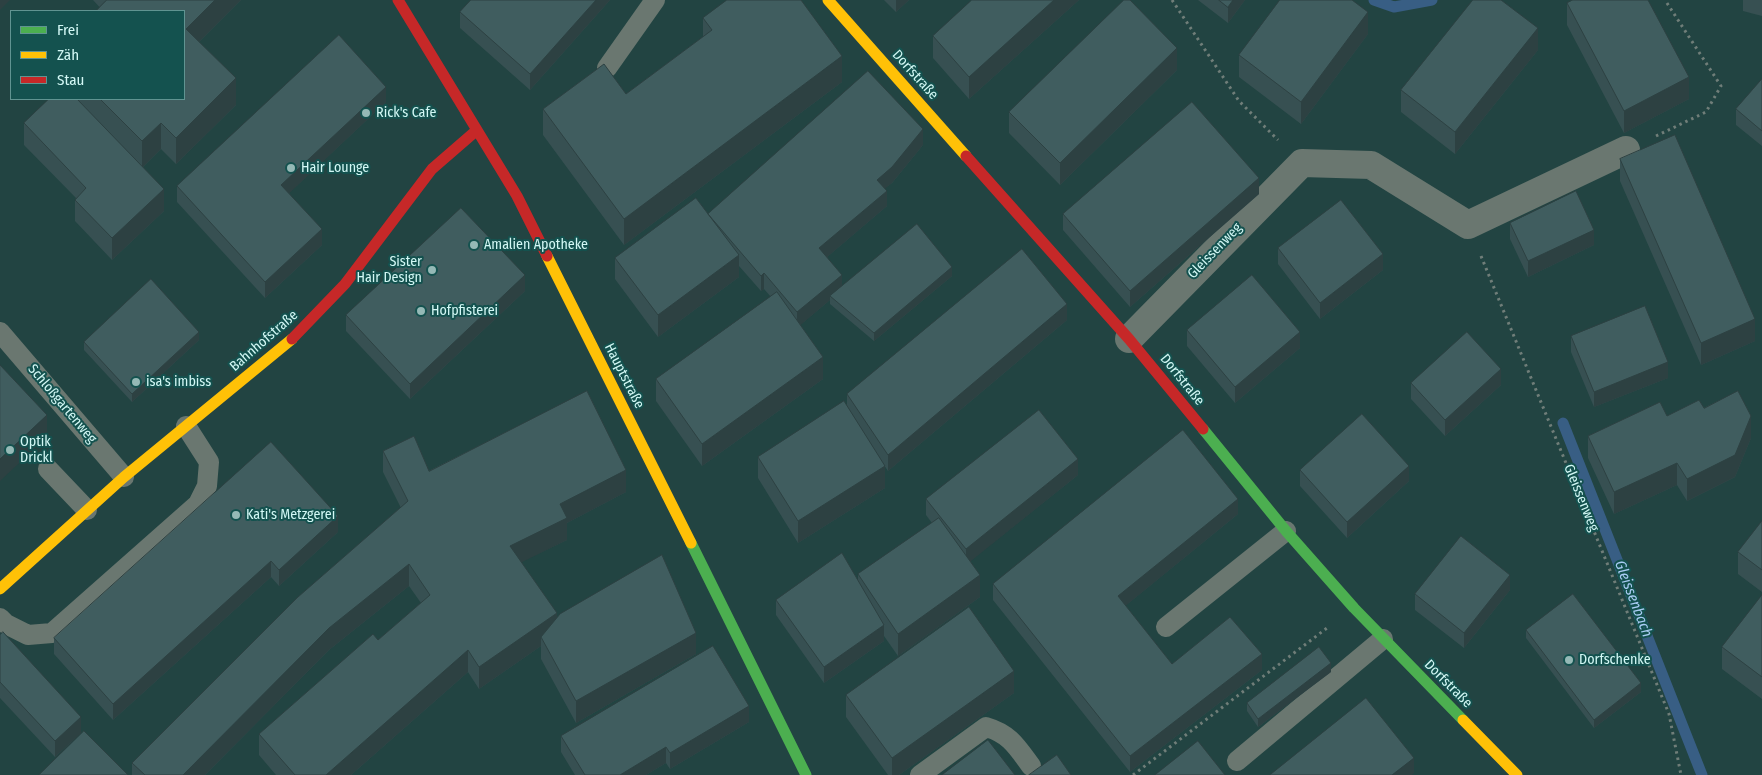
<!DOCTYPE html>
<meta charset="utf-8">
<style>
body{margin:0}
#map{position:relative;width:1762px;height:775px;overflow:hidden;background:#224442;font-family:"Fira Sans Condensed",sans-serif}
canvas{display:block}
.legend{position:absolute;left:10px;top:10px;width:175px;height:90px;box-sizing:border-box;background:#14524f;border:1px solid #609491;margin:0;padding:6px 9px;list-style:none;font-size:15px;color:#d3f8f5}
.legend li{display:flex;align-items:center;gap:10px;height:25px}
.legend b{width:25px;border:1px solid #609491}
</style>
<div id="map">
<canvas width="1762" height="775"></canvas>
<ul class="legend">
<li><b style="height:6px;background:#4caf50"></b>Frei</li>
<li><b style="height:6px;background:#ffc107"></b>Zäh</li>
<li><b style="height:6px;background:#c62828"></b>Stau</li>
</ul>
</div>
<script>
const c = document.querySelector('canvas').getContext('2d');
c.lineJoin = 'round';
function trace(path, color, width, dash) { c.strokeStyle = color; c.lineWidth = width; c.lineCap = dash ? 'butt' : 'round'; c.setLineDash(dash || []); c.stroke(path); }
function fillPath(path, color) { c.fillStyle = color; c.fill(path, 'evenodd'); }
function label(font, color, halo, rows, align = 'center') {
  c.font = font + ' "Fira Sans Condensed",sans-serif'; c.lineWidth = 4; c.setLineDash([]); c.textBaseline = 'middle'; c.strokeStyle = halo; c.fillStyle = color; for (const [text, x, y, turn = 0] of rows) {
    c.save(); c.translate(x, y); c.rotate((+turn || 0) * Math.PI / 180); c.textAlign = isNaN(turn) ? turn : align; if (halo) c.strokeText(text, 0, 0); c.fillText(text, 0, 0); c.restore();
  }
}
trace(new Path2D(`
 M1374,0L1394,7L1432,0
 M1563,423L1702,775`), '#385e84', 11);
trace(new Path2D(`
 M1172,0L1239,101L1278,140
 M1656,136L1706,112L1721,86L1665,0
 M1481,256L1669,714L1681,775
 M1133,775L1327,628`), '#707e79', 3, [2.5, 4]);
trace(new Path2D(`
 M607,68L655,0
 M0,332L124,477
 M48,469L87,510
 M0,618L6,624L28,635L52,633L198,504L207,486L209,462L186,426
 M1166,627L1286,531
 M1237,761L1383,639
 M920,775L986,727C1010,734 1017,747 1031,766`), '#6a7770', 20);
trace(new Path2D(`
 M1129,339L1302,163L1371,165L1468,225L1626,150`), '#6a7770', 28);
trace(new Path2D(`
 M1203,429L1286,531L1354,608L1463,720
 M691,543L806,775`), '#4caf50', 11);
trace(new Path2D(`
 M828,0L966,156
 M547,256L691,543
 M0,589L124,477L292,339
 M1463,720L1517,775`), '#ffc107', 11);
trace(new Path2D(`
 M398,0L517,196L547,256
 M966,156L1129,339L1203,429
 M292,339L345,284L432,169L477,130`), '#c62828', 11);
fillPath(new Path2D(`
 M93,0H241L199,42L236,105L176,164L161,149L143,167L164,211L112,260L75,221V200L76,198L24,145V123L49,99H184Z
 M471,0H610L530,90L460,28V12Z
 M884,0H909L896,12Z
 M972,0H1079L969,99L933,58V36Z
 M1198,0H1245L1228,23Z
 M1743,0H1762V16L1743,11Z
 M1567,3L1689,99L1624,133L1567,25Z
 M703,18L842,82L624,245L543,135V109L626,94L703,37Z
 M1368,34L1301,124L1239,77V55Z
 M1538,50L1455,154L1401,112V90Z
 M1177,70L1060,185L1009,133V112Z
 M1762,79V146L1736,125V109Z
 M386,102L289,193L322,245L265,298L177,202V186Z
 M923,145L892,183L885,188L887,206L827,257L842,286L952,276L874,341L830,304V300L800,325L823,379L702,466L656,401V379L771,297L764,289L761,291L739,266V277L658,337L615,279V258L708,214Z
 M1620,159L1755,341L1701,365L1620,181Z
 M1259,194L1130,307L1063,230V214Z
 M1510,223L1594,245L1528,277L1510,239Z
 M1278,248L1383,270L1320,319L1278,264Z
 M525,291L410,399L346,331V315Z
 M1067,320L888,471L884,465L885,488L798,543L758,478V457L847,406V394Z
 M1187,330L1300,348L1235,403L1187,346Z
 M1571,336L1668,378L1594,407L1571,352Z
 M199,340L132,402L84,350V342Z
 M1411,383L1501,385L1445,436L1411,399Z
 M1704,408L1751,438L1735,477L1687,501L1677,485L1614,514L1588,458V436L1667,416Z
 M383,451L429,471L626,492L567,523V540L521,562L557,618L696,654L576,723L541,659V646L479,689L468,672L351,775H276L259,755V734L378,640L421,603L409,586L329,650L205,775H132V763L401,508L383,472Z
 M1300,470L1409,481L1347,538L1300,486Z
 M1078,475L970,561L980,597L898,656L884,636V641L824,683L776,615V600L858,581V574L932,523L926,515V499Z
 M1238,514L1125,606L1172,664L1262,670L1130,772L993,600V584Z
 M1762,521V592L1738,574V552Z
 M338,532L279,586L271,577L113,720L54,654V638Z
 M1510,590L1464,648L1415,610V594Z
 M1762,595V699L1722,669V647Z
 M1526,630L1641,692L1594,728L1526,638Z
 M0,635L81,733L55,757L0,698Z
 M1331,672L1258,727L1247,711V703Z
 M1014,693L899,775H888L846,717V695Z
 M749,722L670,769L666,763L646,775H575L561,752V736Z`), '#375052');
fillPath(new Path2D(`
 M0,0H10L0,10Z
 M215,0H241L186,55V29Z
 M596,0H610L530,90V74Z
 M896,0H909L896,12Z
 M1054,0H1079L969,99V77Z
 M1233,0H1245L1228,23V7Z
 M1368,12V34L1301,124V102Z
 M1538,28V50L1455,154V132Z
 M1177,48V70L1060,185V163Z
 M842,56V82L624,245V219Z
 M1689,77V99L1624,133V111Z
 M236,78V105L176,164V138Z
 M386,87V102L281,201V185Z
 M161,123V149L142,168V141Z
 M923,129V145L892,183L877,195V180Z
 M1259,178V194L1130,307V291Z
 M164,189V211L112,260V238Z
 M887,191V206L819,264V248Z
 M322,229V245L265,298V282Z
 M1594,230V245L1528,277V261Z
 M1383,254V270L1320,319V303Z
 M739,255V277L658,337V315Z
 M952,267V276L874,341V333Z
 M764,273V289L761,291V276Z
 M525,275V291L410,399V384Z
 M842,275V291L830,296V300L797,328V312Z
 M1067,304V320L888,471V455Z
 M1755,319V341L1701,365V343Z
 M199,332V340L132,402V394Z
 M1300,332V348L1235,403V387Z
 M823,357V379L702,466V444Z
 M1668,362V378L1594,407V392Z
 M1501,369V385L1445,436V420Z
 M47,415V437L0,481V459Z
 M1751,416V438L1735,477L1687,501V479Z
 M1078,459V475L966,565V549Z
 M1677,463V485L1614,514V492Z
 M885,466V488L798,543V521Z
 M1409,466V481L1347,538V522Z
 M626,470V492L567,523V540L510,568V546L560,504Z
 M1238,499V514L1118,612V596Z
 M338,516V532L279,586V570Z
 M271,561V577L113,720V704Z
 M409,564V586L329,650L205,775H183L329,628Z
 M980,575V597L898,656V634Z
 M1510,575V590L1464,648V633Z
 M557,613V634L541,637V646L479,689V667Z
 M884,625V641L824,683V667Z
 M696,633V654L576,723V701Z
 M468,650V672L351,775H326Z
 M1262,654V670L1130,772V756Z
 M1331,663V672L1258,727V719Z
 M1014,671V693L899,775H892V758Z
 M1641,683V692L1594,728V720Z
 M749,706V722L670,769V753Z
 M81,717V733L55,757V741Z
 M666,747V763L646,775H620Z
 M1414,758V773L1412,775H1392Z`), '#2d4142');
const building = new Path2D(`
 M107,0H215L186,29L236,78L176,138L161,123L142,141L100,99H184V11H96Z
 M471,0H596L530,74L460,12Z
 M727,0H801L842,56L624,219L543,109L604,64L626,94L712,30L703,18Z
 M972,0H1054L969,77L933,36Z
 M1124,0H1130L1177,48L1060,163L1009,112Z
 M1219,0H1233L1228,7Z
 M1280,0H1352L1368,12L1301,102L1239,55Z
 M1473,0H1501L1538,28L1455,132L1401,90Z
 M1573,0H1648L1689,77L1624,111L1567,3Z
 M339,35L386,87L281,185L322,229L265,282L177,186Z
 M868,71L923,129L892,167L877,180L887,191L819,248L842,275L797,312L764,273L761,276L708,214Z
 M1762,79V131L1736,109Z
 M49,99H77L164,189L112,238L75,200L86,188L24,123Z
 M1192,102L1259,178L1130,291L1063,214Z
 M1675,135L1755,319L1701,343L1620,159Z
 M1576,191L1594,230L1528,261L1510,223Z
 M696,198L739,255L658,315L615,258Z
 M1341,200L1383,254L1320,303L1278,248Z
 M461,208L525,275L410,384L346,315Z
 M917,224L952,267L874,333L830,296Z
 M1022,249L1067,304L888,455L847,394Z
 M1252,275L1300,332L1235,387L1187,330Z
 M151,279L199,332L132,394L84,342Z
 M777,292L823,357L702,444L656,379Z
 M1645,306L1668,362L1594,392L1571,336Z
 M1467,332L1501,369L1445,420L1411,383Z
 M0,365L47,415L0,459Z
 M587,391L626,470L560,504L567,518L510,546L557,613L479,667L468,650L326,775H295L259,734L373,634L378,640L430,595L409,564L329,628L183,775H145L132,763L298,597L408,501L383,451L414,436L429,471Z
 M1738,391L1751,416L1735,455L1687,479L1677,463L1614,492L1588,436L1660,402L1667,416L1699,400L1704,408Z
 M844,401L885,466L798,521L758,457Z
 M1039,410L1078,459L966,549L926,499Z
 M1362,414L1409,466L1347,522L1300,470Z
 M1183,430L1238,499L1118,596L1172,664L1230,617L1262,654L1130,756L993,584Z
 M271,442L338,516L279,570L271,561L113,704L54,638Z
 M939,518L980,575L898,634L858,574Z
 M1762,521V570L1738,552Z
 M1461,536L1510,575L1464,633L1415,594Z
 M842,553L884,625L824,667L776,600Z
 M662,555L696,633L576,701L541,637L560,614Z
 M1573,594L1641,683L1594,720L1526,630Z
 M1762,595V677L1722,647Z
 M969,607L1014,671L892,758L846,695Z
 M3,632L81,717L55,741L0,682V635Z
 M713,646L749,706L670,753L666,747L620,775H585L561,736Z
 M1319,647L1331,663L1258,719L1247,703Z
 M1366,698L1414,758L1392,775H1270Z
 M84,731L128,775H39Z
 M988,740L1015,775H942Z
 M1198,741L1225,775H1155Z
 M1057,755L1071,775H1029Z`);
fillPath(building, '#405d5f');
trace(building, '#2d4142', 1);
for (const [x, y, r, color] of [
 [366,113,5,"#95b9b6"],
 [291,168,5,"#95b9b6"],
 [474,245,5,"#95b9b6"],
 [432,270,5,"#95b9b6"],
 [421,311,5,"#95b9b6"],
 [136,382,5,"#95b9b6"],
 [10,450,5,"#95b9b6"],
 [236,515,5,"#95b9b6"],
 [1569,660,5,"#95b9b6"]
]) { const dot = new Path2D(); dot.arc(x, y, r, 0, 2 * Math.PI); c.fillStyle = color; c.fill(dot); trace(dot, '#14524f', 2); }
label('14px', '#d3f8f5', '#14524f', [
 ["Dorfstraße",915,75,48],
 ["Gleissenweg",1215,251,-46],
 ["Bahnhofstraße",264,341,-41],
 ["Hauptstraße",624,376,63],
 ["Dorfstraße",1182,380,51],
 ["Schloßgartenweg",62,404,50],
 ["Gleissenweg",1581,498,68],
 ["Dorfstraße",1448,684,45]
]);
label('14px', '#d3f8f5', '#14524f', [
 ["Rick's Cafe",376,113],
 ["Hair Lounge",301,168],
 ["Amalien Apotheke",484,245],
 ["Sister",422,262,"right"],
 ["Hair Design",422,278,"right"],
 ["Hofpfisterei",431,311],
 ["isa's imbiss",146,382],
 ["Optik",20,442],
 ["Drickl",20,458],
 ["Kati's Metzgerei",246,515],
 ["Dorfschenke",1579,660]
], 'left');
label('italic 15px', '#a9ccf3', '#14524f', [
 ["Gleissenbach",1633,599,69]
]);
</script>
